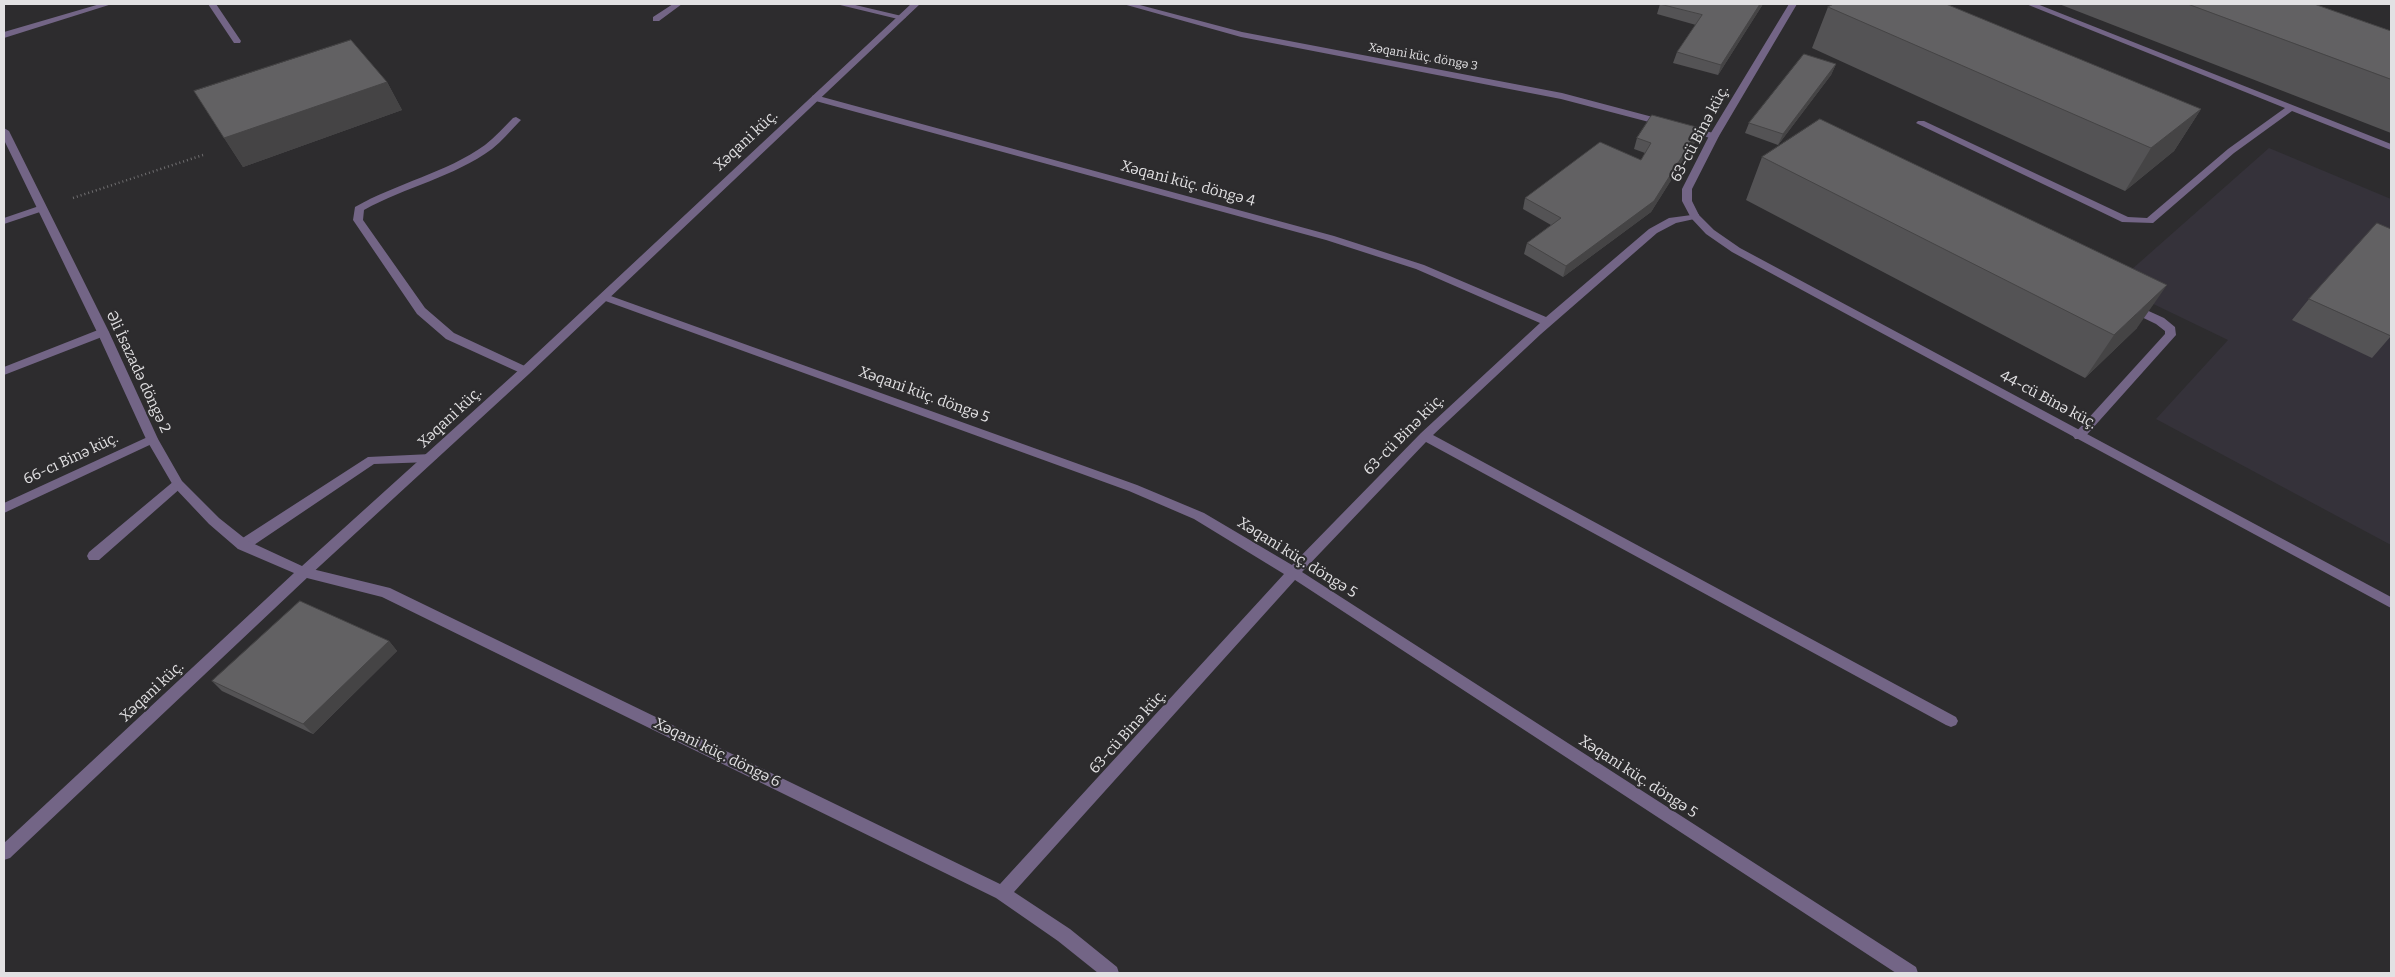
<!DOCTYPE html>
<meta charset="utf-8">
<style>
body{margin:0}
#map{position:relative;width:2395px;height:977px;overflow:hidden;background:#2d2c2e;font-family:Bitter,serif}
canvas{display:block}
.frame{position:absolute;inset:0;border:5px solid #e2e1e3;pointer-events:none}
</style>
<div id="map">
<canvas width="2395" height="977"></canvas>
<div class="frame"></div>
</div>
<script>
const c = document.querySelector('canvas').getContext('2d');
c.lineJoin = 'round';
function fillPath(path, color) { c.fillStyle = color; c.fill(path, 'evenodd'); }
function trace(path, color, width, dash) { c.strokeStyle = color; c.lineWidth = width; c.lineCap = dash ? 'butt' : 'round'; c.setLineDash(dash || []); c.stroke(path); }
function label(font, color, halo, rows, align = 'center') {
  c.font = font + ' Bitter,serif'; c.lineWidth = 4.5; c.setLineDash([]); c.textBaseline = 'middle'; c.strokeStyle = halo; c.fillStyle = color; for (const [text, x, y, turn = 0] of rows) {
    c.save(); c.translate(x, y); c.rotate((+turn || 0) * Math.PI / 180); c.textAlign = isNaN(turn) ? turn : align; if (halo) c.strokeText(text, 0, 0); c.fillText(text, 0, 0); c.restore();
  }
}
fillPath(new Path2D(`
 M2269,148L2391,199V545L2156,419L2228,340L2114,285Z`), '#35323a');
trace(new Path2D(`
 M73,198L203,155`), '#706f71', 2.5, [1, 3]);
fillPath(new Path2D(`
 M673,4H682L659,21H653V17Z
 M836,4H851L906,17L902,20Z
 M2026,4H2037L2391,144V150L2292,111L2234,153L2153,223L2122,222L1916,123L1918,121H1924L2128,217L2147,218L2228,149L2285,108Z
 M2131,303L2164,318L2175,327L2176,335L2083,439H2075L2073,436L2075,433L2165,334V331L2156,324L2127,310L2126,307L2127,304Z
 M431,454L437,458L431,462L374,464L248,549H238L237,545L238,541L368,457Z
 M178,479L184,484L182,487L99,560H89L87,556L89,552L174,481Z`), '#736586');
fillPath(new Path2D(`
 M100,4H112L4,38V32Z
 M208,4H216L241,41L240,43H234Z
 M1123,4H1136L1242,32L1562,93L1717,134L1719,136L1714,139L1561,99L1241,37Z
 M815,95L1334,236L1424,265L1546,317L1649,229L1669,218L1699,214V218L1676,223L1657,233L1541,334L1433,435L1956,717L1958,721L1956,725L1951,727L1946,725L1426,442L1302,572L1916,967L1918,973H1896L1295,580L1014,892L1070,929L1117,967L1119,973H1098L1058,941L996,898L382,597L299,576L297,572L299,568L304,567L390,588L1000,884L1284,574L1194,519L1129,491L600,299L599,297L600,295H608L1137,485L1204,513L1292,565L1421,433L1540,323L1416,269L1326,240L812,100V96Z
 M516,117L521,120L519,122C510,131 502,141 492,149C454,177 405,187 364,210L363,220L425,308L454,333L529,368L531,371L525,375L446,339L417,314L353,220L355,207C397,183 446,173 485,145C495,137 504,127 513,118Z
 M42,205L47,208L46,210L4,224V218Z
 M103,328L109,332L107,335L4,375V367Z
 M152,435L158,439L156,442L4,513V503Z`), '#736586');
fillPath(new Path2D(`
 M911,4H920L529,374L309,576L10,858L4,860V843L294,573L238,549L209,524L174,487L146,439L97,332L4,140V128L9,131L109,332L158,439L182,481L219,518L248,541L302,566L521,368Z
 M1789,4H1797L1719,136L1692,189V201L1699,215L1714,230L1740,248L2391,597V608L1789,283L1732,252L1706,234L1691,218L1682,201V189L1709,136Z`), '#736586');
fillPath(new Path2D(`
 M1660,4H1763L1718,75L1673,63L1677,52L1696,25L1657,14Z
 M2059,4H2314L2391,31V133Z
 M1828,7L2201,109L2174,151L2125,191L1812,48Z
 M1836,64L1831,75L1778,145L1745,133L1749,123Z
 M387,82L402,110L243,167L194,91Z
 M1700,128L1697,139L1651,212L1563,277L1524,254L1527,243L1551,225L1523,209L1525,198L1641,160L1645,153L1634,149L1637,138Z
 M1762,157L2137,328L2085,378L1746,200Z
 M2309,299L2391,336L2372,358L2292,320Z
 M389,641L397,651L313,734L222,691L212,681Z`), '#545355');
fillPath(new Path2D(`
 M1760,4H1763L1718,75L1721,65Z
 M1836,64L1831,75L1778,145L1783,134Z
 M387,82L402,110L243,167L224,138Z
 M2201,109L2174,151L2125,191L2151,148Z
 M1700,128L1697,139L1651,212L1563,277L1566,266Z
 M2167,285L2137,328L2085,378L2114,335Z
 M389,641L397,651L313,734L303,724Z`), '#454445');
const building = new Path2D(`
 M1660,4H1760L1721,65L1677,52L1702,15Z
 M1834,4H1946L2201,109L2151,148L1828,7Z
 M2188,4H2314L2391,31V79Z
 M351,40L387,82L224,138L194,91Z
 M1804,54L1836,64L1783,134L1749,123Z
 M1652,115L1700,128L1654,201L1566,266L1527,243L1561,218L1525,198L1600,142L1641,160L1651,143L1637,138Z
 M1820,119L2167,285L2114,335L1762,157Z
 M2377,223L2391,229V336L2309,299Z
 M300,601L389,641L303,724L212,681Z`);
fillPath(building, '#626163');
trace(building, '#454445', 1);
label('12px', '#e2e1e3', '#2d2c2e', [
 ["Xəqani küç. döngə 3",1423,57,10]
]);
label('15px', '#e2e1e3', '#2d2c2e', [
 ["63-cü Binə küç.",1700,134,-62],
 ["Xəqani küç.",746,141,-43],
 ["Xəqani küç. döngə 4",1188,184,15],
 ["Əli İsazadə döngə 2",138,372,65],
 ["Xəqani küç. döngə 5",924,395,20],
 ["44-cü Binə küç.",2048,400,28],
 ["Xəqani küç.",450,418,-43],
 ["63-cü Binə küç.",1404,435,-45],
 ["66-cı Binə küç.",71,459,-25],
 ["Xəqani küç. döngə 5",1297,558,32],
 ["Xəqani küç.",152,692,-43],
 ["63-cü Binə küç.",1128,732,-48],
 ["Xəqani küç. döngə 6",717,753,26],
 ["Xəqani küç. döngə 5",1638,777,33]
]);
</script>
